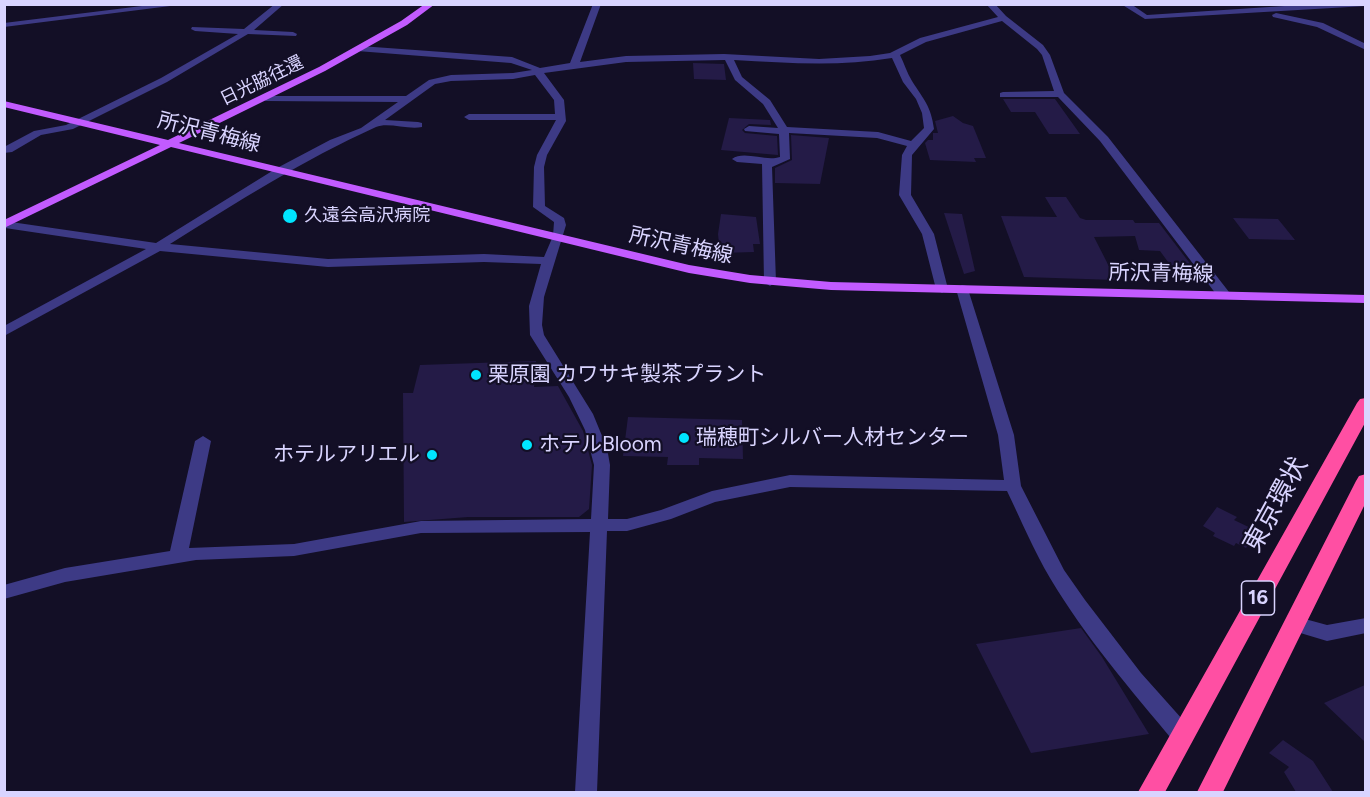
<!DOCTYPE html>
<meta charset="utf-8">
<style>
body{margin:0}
#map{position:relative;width:1370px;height:797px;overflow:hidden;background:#130f26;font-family:Figtree,sans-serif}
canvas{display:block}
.frame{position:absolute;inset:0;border:6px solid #d9d4ff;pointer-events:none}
</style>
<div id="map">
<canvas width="1370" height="797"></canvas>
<div class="frame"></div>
</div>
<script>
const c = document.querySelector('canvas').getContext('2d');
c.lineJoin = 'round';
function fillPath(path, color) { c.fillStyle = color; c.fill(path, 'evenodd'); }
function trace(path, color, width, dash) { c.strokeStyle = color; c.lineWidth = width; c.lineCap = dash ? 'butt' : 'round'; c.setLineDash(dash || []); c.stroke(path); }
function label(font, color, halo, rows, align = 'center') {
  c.font = font + ' Figtree,"Noto Sans JP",sans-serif'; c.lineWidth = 4.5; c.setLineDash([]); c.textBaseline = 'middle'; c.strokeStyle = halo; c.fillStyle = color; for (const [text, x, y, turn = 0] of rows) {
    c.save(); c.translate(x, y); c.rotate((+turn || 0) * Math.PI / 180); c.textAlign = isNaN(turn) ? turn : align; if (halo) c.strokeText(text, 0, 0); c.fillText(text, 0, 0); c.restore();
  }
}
fillPath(new Path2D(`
 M693,63L724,64L726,80L694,79Z
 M1003,99H1055L1080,134H1049L1035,112H1011Z
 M953,116L963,123L973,126L986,158H974L976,162L930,160L925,143L928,140H933V133H938L935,121Z
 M729,118L770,120L771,125L749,124L742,130L745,133L777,136L778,155L721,150Z
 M791,135L829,138L820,184L775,183V168L792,160Z
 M1045,197H1066L1080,218L1086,220H1133L1135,223H1159L1195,270H1180L1177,266H1171L1160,251L1139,250L1135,236L1094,237L1116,280L1024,277L1001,216L1057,217Z
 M944,213L962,214L975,271L964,274Z
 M721,214L756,217L760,244H753L754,252L720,253L718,234Z
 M1233,218L1278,219L1295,240L1249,239Z
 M536,361L534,387L558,386L583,431L592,465L589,509L579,517H468L404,522L403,393H413L420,365Z
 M628,417L742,420L743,459L699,458V465H667L668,457L623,456Z
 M1217,507L1237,517L1234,520L1259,532L1246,548L1236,543L1234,546L1213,536L1215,533L1203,526Z
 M1081,628L1102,657L1149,734L1031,753L976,644Z
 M1365,685V742L1324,703Z
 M1283,740L1313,761L1333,792H1296L1284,772L1289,767L1269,753Z`), '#241b47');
fillPath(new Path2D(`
 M158,4H186L4,27V23Z
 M275,4H284L254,30L293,32L297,34L296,36L248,34L167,82L73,129L41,135L12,152L4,153V147L34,131L66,125L161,78L238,34L195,31L191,29L192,27L244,29Z
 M593,4H601L580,62L626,56L724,54L819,59L870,56L890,53L920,38L998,17L986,4H995L1006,16L1043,45L1050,55L1064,93L1108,137L1229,292L1231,295L1229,298H1219L1100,141L1058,97H1000V93L1003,92L1054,91L1042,55L1037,49L1002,21L926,42L900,55C904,63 907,73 912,81C924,100 931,106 934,129L912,155L911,195L934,234L948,289L942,293L936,289L922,234L899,195L902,155L907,146L877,138L789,133L790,159L772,167L776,282L770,286L764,282L762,164L737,162L732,159C744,150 765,162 780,157L779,134L745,131L744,129L749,126L778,128L763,104L735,80L725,60L626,62L544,73L564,100L566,121L547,155L544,167L545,206L564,218L566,225L544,297L542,325L544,335L593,414L607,448L610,465L608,519H627L661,510L712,491L790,475L1004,480L998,435L956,289L962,285L967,286L1014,435L1021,486L1064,570L1085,600L1141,673L1191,729L1194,736L1191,743L1183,745L1175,743C1131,690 1085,637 1050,578C1034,551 1021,520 1007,491L790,487L715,502L671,519L627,531H607L597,792H575L590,532L421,533L294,556L196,560L65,582L4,599V585L65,568L170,551L195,441L203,436L211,441L189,548L294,544L421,521L591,519L594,465L585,430L569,397L530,335L529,306L541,264L484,262L328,267L160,251L4,336V326L146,249L5,228L4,221L156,243L277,168L330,140L361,128L398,102L266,101L261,98L263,96H406L429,80L451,75L513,73L532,70L511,63L357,51V47L360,46L512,57L540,68L570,63ZM892,58L903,82L916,99L922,113L924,128L911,141L878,132L787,127L770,100L742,77L734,60C787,63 839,67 892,58ZM535,75L554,100L555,114H469L464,117L469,120H556L537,155L534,167L533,207L554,222L553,236L544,257L484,254L328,259L170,244C237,202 303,160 376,127C388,122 408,130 422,127V123L418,122L385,120L435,84L451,81L513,79Z
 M1121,4H1131L1147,15L1315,4L1366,6L1145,19Z
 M1276,13L1323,23L1366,44V50L1317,27L1273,17L1272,15Z
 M1294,616L1327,625L1366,618V633L1327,641L1287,629L1284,624L1287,619Z`), '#3d3a85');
fillPath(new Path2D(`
 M425,4H435L407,25L325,71L179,143L689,265L750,275L831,282L1366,295V303L831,290L750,283L689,273L171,147L4,228V220L160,145L4,107V101L168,140L319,67L401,21Z`), '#c25bff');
fillPath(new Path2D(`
 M1366,398V421L1165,792H1138L1357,403L1360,399Z
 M1366,474V502L1223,792H1197L1356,481L1359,476Z`), '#ff4fa3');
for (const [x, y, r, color] of [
 [290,216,8,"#00e5ff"],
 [476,375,6,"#00e5ff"],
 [684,438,6,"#00e5ff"],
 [527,445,6,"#00e5ff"],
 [432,455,6,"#00e5ff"]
]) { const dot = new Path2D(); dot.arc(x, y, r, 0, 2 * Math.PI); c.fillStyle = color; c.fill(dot); trace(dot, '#130f26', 2); }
label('18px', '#d9d4ff', '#130f26', [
 ["日光脇往還",262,81,-26]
]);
label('18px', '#d9d4ff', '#130f26', [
 ["久遠会高沢病院",304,216]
], 'left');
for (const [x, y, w] of [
 [1258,598,33]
]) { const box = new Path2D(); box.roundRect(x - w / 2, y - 17, w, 34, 4.5); c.fillStyle = '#130f26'; c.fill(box); trace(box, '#d9d4ff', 1.5); }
label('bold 20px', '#d9d4ff', null, [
 ["16",1258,598]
]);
label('21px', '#d9d4ff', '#130f26', [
 ["所沢青梅線",209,133,14],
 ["所沢青梅線",681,246,12],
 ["所沢青梅線",1161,274,1]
]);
label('21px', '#d9d4ff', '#130f26', [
 ["栗原園 カワサキ製茶プラント",488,375],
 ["瑞穂町シルバー人材センター",696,438],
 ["ホテルBloom",539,445],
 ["ホテルアリエル",420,455,"right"]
], 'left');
label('26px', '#d9d4ff', '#130f26', [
 ["東京環状",1276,505,-61]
]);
</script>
